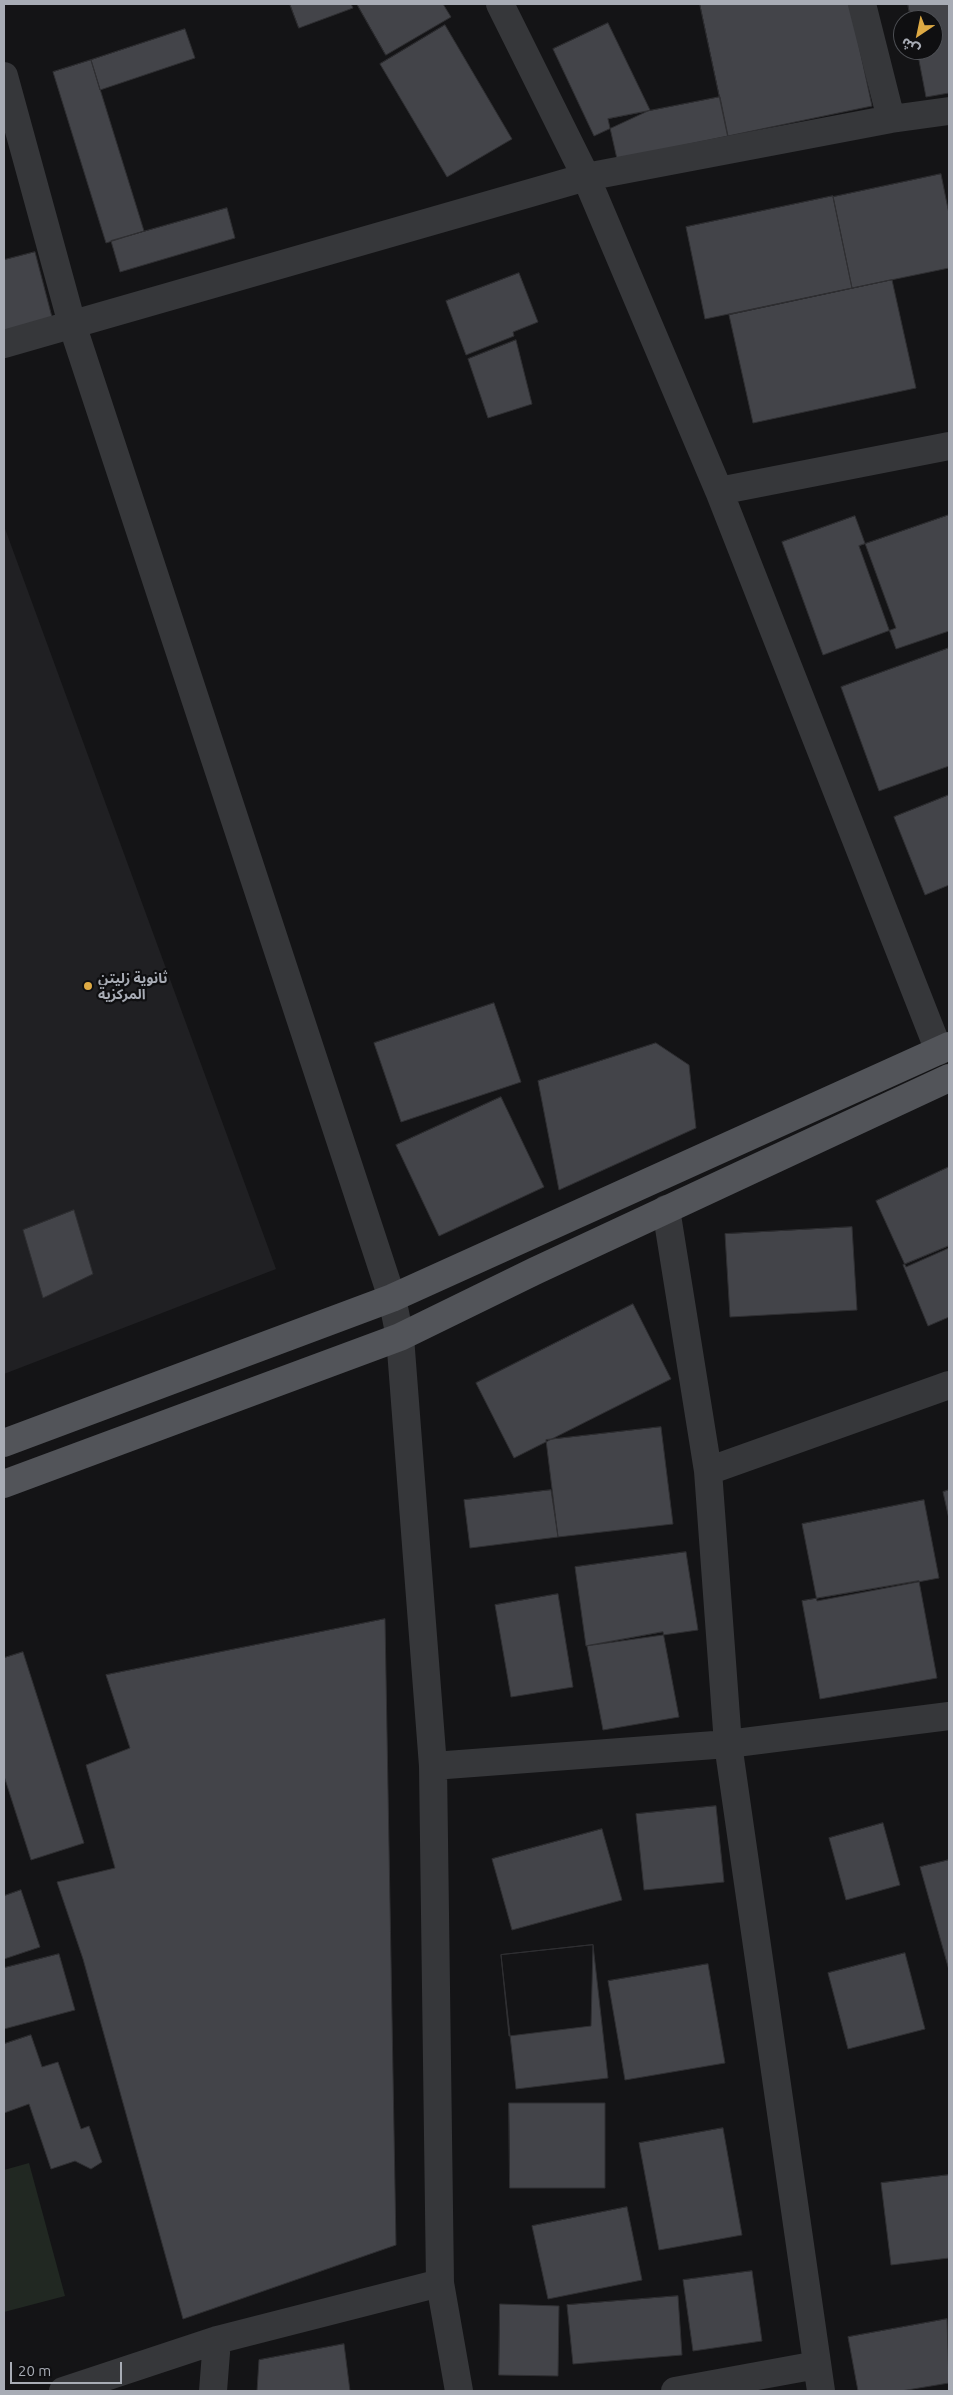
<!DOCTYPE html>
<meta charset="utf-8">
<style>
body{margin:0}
#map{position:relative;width:953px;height:2395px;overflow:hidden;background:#141416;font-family:Ubuntu,"Noto Sans Arabic",sans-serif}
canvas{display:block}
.frame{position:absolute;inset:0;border:5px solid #a8acb5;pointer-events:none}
.north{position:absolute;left:893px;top:10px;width:50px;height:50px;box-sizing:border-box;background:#0f0f11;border:1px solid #4c4e53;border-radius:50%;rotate:214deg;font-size:14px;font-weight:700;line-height:20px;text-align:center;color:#a8acb5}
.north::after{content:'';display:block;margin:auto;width:18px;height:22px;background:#deaa44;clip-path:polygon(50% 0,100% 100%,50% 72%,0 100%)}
.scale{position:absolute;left:10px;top:2362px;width:112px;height:22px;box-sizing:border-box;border:2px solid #a8acb5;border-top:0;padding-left:6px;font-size:15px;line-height:18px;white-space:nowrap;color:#a8acb5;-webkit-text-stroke:4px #0f0f11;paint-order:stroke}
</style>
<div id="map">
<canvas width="953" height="2395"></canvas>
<div class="frame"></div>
<div class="north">ش</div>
<div class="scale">20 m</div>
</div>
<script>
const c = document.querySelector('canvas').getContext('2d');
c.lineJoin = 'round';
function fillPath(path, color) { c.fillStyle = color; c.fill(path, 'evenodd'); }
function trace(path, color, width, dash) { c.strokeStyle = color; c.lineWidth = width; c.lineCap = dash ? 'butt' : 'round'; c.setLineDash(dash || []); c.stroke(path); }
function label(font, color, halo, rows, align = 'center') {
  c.font = font + ' Ubuntu,"Noto Sans Arabic",sans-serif'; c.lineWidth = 4.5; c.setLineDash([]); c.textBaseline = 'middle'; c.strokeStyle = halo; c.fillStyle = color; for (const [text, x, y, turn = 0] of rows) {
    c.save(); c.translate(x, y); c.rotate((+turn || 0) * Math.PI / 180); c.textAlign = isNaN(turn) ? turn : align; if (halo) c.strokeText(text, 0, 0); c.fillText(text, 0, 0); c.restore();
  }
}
fillPath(new Path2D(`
 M4,526L276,1269L4,1374Z`), '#202023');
fillPath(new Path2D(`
 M29,2163L65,2296L4,2312V2170Z`), '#212822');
const building = new Path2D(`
 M290,4H351L353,8L299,28Z
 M357,4H443L451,17L386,55Z
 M700,4H850L872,106L728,136Z
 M908,4H949V93L926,97L917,50H933V20H911Z
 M608,23L650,110L594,136L553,49Z
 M445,25L512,139L447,177L380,64Z
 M185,29L195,58L100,90L91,60Z
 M91,60L144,231L106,243L53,72Z
 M720,97L728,136L617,159L608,119Z
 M941,174L949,214V268L852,288L833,197Z
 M833,196L852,288L705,319L686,227Z
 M227,208L235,238L120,272L111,241Z
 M35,252L53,321L4,333V260Z
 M519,273L538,322L513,332L514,336L466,355L446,301Z
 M892,280L916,388L753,423L729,315Z
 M516,340L532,404L488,418L468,359Z
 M949,515V631L896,649L859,546Z
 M855,516L896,628L823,655L782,542Z
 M949,648V766L879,791L841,687Z
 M949,795V885L925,895L894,817Z
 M494,1003L521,1082L401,1122L374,1043Z
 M656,1043L689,1065L696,1128L559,1190L538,1081Z
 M501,1097L544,1187L439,1236L396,1145Z
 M949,1167V1248L906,1267L876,1201Z
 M74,1210L93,1274L43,1298L23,1230Z
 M852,1227L857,1310L730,1317L725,1234Z
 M949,1246V1317L928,1326L903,1265Z
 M633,1304L671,1379L514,1458L476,1383Z
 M661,1427L673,1524L558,1537L546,1440Z
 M551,1490L558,1537L470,1548L464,1500Z
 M949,1490V1519L943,1492Z
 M924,1500L939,1578L817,1601L802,1524Z
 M686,1552L698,1630L586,1646L575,1567Z
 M919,1581L937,1678L820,1699L802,1601Z
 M558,1594L573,1687L511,1697L495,1605Z
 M385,1619L396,2245L183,2319L83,1959L57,1882L115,1868L86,1765L130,1748L106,1675Z
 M663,1632L679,1717L603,1730L587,1646Z
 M23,1652L84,1843L31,1860L4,1776V1658Z
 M716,1806L724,1882L644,1890L636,1814Z
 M883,1823L900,1885L846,1900L829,1838Z
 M602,1829L622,1900L512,1930L492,1859Z
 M949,1860V1970L920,1867Z
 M21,1890L40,1947L4,1959V1896Z
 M593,1945L591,2026L509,2036L501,1955Z
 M593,1945L608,2078L516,2089L501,1955Z
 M905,1953L925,2029L848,2049L828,1973Z
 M59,1954L75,2010L4,2029V1968Z
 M708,1964L725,2063L625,2080L608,1981Z
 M31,2035L42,2067L58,2062L81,2129L89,2126L102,2162L91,2169L75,2161L51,2169L29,2104L4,2113V2044Z
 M509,2103H605V2188H510Z
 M723,2128L742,2235L659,2250L639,2143Z
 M949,2175V2258L891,2265L881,2183Z
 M627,2207L642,2280L548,2299L532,2226Z
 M752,2271L762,2341L693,2351L683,2280Z
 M678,2296L682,2355L573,2364L567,2305Z
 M500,2304L559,2306L558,2376L499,2375Z
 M947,2319L949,2383L901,2391H858L848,2337Z
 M344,2344L350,2391H257L259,2360Z`);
fillPath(building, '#434449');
trace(building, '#2f2f32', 1);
trace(new Path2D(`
 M500,4L586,177L719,491L939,1051
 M862,4L891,119
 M4,76L72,324L392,1298L400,1337L433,1766L440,2283L459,2391
 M4,344L586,177L891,119L949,111
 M719,491L949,446
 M666,1209L708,1471L728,1744L821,2391
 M708,1471L949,1385
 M433,1766L728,1744L949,1716
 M63,2391L217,2340L440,2283
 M213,2391L217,2340
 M675,2391L817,2365`), '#36373a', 28);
trace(new Path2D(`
 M4,1443L392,1298L949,1046
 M4,1484L400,1337L535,1271L949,1078`), '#525459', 28);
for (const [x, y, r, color] of [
 [88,986,5,"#deaa44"]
]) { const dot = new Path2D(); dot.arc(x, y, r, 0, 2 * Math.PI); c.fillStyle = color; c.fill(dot); trace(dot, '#0f0f11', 2); }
label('bold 14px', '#a8acb5', '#0f0f11', [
 ["ثانوية زليتن",98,978],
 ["المركزية",98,994]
], 'left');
</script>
